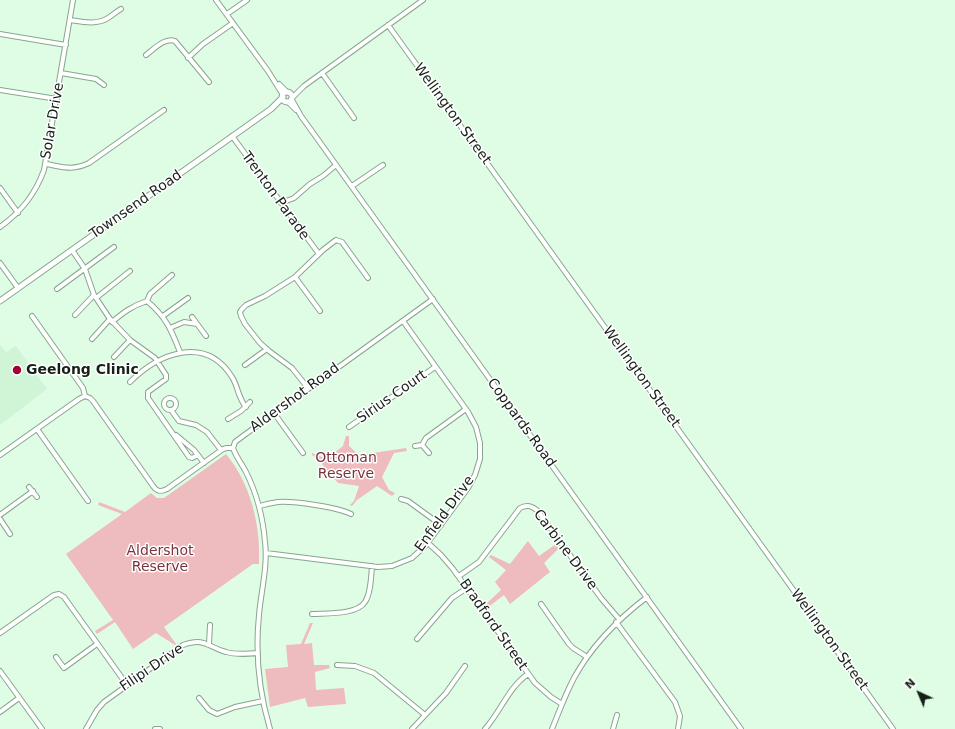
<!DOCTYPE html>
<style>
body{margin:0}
#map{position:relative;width:955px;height:729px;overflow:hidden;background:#dffde5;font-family:"DejaVu Sans",sans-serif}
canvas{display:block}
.north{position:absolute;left:899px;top:673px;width:40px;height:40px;-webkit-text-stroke:3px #fff;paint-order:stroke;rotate:316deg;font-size:11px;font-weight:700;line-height:16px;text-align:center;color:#152018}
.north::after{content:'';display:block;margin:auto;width:14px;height:18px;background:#152018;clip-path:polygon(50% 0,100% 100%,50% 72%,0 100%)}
</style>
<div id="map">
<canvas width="955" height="729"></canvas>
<div class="north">N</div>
</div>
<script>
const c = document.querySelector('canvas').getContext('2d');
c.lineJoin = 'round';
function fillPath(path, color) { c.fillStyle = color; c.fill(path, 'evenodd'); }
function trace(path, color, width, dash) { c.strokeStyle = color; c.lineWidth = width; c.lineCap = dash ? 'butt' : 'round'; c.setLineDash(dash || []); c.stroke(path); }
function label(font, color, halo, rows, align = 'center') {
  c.font = font + ' "DejaVu Sans",sans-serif'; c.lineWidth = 3; c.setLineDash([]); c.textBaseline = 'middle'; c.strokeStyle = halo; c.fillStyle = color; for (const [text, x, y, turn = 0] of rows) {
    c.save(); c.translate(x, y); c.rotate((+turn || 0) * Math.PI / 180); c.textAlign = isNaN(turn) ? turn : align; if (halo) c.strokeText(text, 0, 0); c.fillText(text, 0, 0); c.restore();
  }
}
fillPath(new Path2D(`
 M0,345L6,352L16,346L47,389L0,425Z`), '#cff4d6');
fillPath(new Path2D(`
 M346,436H349V446L359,455L406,448L407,451L394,453L382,477L389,490L395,493L392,496L377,486L357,500L352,506L350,505L354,501L359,486L338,483L318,459L312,455V453L327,459L343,446Z
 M226,454C251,484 261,526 259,564H253L164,627L176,644L175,645L156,633L133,649L115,622L97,634L95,631L113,620L66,554L122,514L98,505L99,502L125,512L151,493L157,498H164Z
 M528,541L539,556L556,544L559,548L544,563L550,572L510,604L504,595L487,608L485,605L501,590L495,582L506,570L489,557L491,555L510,564Z
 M310,623H313L304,644L312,643L314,665H329L330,668L315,672L316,690L344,688L346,704L308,707L305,698L270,707L265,669L288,667L286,645L301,644Z`), '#eebbbe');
const minor = new Path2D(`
 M216,0L268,71L283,95
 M227,14L247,0
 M70,20C83,22 97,25 108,18C113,15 117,11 121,9
 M388,25L893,729
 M0,34L66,45
 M146,55C154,49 165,37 175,41L209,82
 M188,58L203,44L233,23
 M61,73L96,79L104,85
 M322,73L354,118
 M279,84L287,92
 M0,90L57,99
 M292,98L304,86L423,0
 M292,100L301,116L741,729
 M288,102L296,110
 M232,136L319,254
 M46,164C63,167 72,171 89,163L164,110
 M352,186L383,165
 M0,188L18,213
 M281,203L294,198L310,184L323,176L336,165
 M0,227C21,212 35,195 44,170L73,0
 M72,250L85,269L94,295L110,319L130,340L155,358L166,375V379L148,392V398L189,457L192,458L198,455
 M0,263L18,288
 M295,277L320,311
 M57,289L114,247
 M96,298L130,271
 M147,301L150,294L172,275
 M75,315L94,295
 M32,316L83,388L85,396
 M163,316L188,298
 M192,317L206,336
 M112,322C124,312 132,306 147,301C166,317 171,329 180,352
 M170,328L184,322L197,324
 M92,339L110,319
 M114,357L130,340
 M245,365L267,349
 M130,382C158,354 205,334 232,377C238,386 238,398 246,407
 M308,388L292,368L269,351L260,343L245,324L241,316L240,312L242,309L246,305L265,296L295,277L323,250L336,240L342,242L368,278
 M164 404a6 6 0 1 1 12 0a6 6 0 1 1-12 0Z
 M171,410L179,421L196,425L207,432L221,450
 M274,413L303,453
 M228,419L241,411L250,402
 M349,427L435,367
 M37,429L88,501
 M176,435L194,450L204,463
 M422,445L426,438L466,409
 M415,446L422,445L429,453
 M233,448C236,457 242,464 246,472C257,494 263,518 265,542C268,566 261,591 259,615C255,654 259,692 270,729
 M233,448L235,442L243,436L433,299
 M0,455L79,399L85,396L90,398L93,401L153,486C157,492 161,492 167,489L223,449L227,448H233
 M29,487L37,497
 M401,499L408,501L441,525
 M260,506C266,504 271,503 278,502C294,501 337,507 351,514
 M0,515L33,491
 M0,519L10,534
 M428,543L441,555L453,569L535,683L551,697L562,704
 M266,553L378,567L392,566L412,558L426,545L468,488L475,475L480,459V443L476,427L468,412L403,321
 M459,576L479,562L520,508C527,504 532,506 538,511L601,598L619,619
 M541,604L569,644L573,648L587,657
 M312,614C326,613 357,615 365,602C371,593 371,577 372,566
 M616,622L675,702L680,716L678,729
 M0,633L54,595L59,594L64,597L127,685
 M417,639L452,598L467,588
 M209,644L210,625
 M56,657L64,668L97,644
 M337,665L355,666L374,673L425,715
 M0,671L42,729
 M199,698L209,710L217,714L235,707L263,701
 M0,712L19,698
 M86,729L97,710L104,702L183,645C206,637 207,647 226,652C236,655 247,654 258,653
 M155,729H160
 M412,729L446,693L465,666
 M485,729C501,711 508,688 528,674
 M552,729C559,712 565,695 574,678C592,645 617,620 647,597
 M613,729L617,715`);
const major = new Path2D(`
 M282 97a5 5 0 1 1 10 0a5 5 0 1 1-10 0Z
 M0,301L271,109L283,97`);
trace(minor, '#89a58f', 6);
trace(major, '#89a58f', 7);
trace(minor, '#fff', 4);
trace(major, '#fff', 5);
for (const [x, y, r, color] of [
 [17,370,5,"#a10133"]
]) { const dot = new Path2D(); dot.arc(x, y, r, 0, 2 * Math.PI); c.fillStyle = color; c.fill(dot); trace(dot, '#fff', 1.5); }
label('14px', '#152018', '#fff', [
 ["Wellington Street",452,114,54],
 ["Solar Drive",53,121,-80],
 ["Trenton Parade",275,196,54],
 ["Townsend Road",136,205,-35],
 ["Wellington Street",641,377,54],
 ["Sirius Court",392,397,-35],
 ["Aldershot Road",295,398,-36],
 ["Coppards Road",521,423,54],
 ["Enfield Drive",445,514,-54],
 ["Carbine Drive",565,550,53],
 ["Bradford Street",493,625,55],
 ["Wellington Street",829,640,54],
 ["Filipi Drive",152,668,-34]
]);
label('bold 14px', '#152018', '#fff', [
 ["Geelong Clinic",26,370]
], 'left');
label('14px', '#7a333c', '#fff', [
 ["Ottoman",346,458],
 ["Reserve",346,474],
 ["Aldershot",160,551],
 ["Reserve",160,567]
]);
</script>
